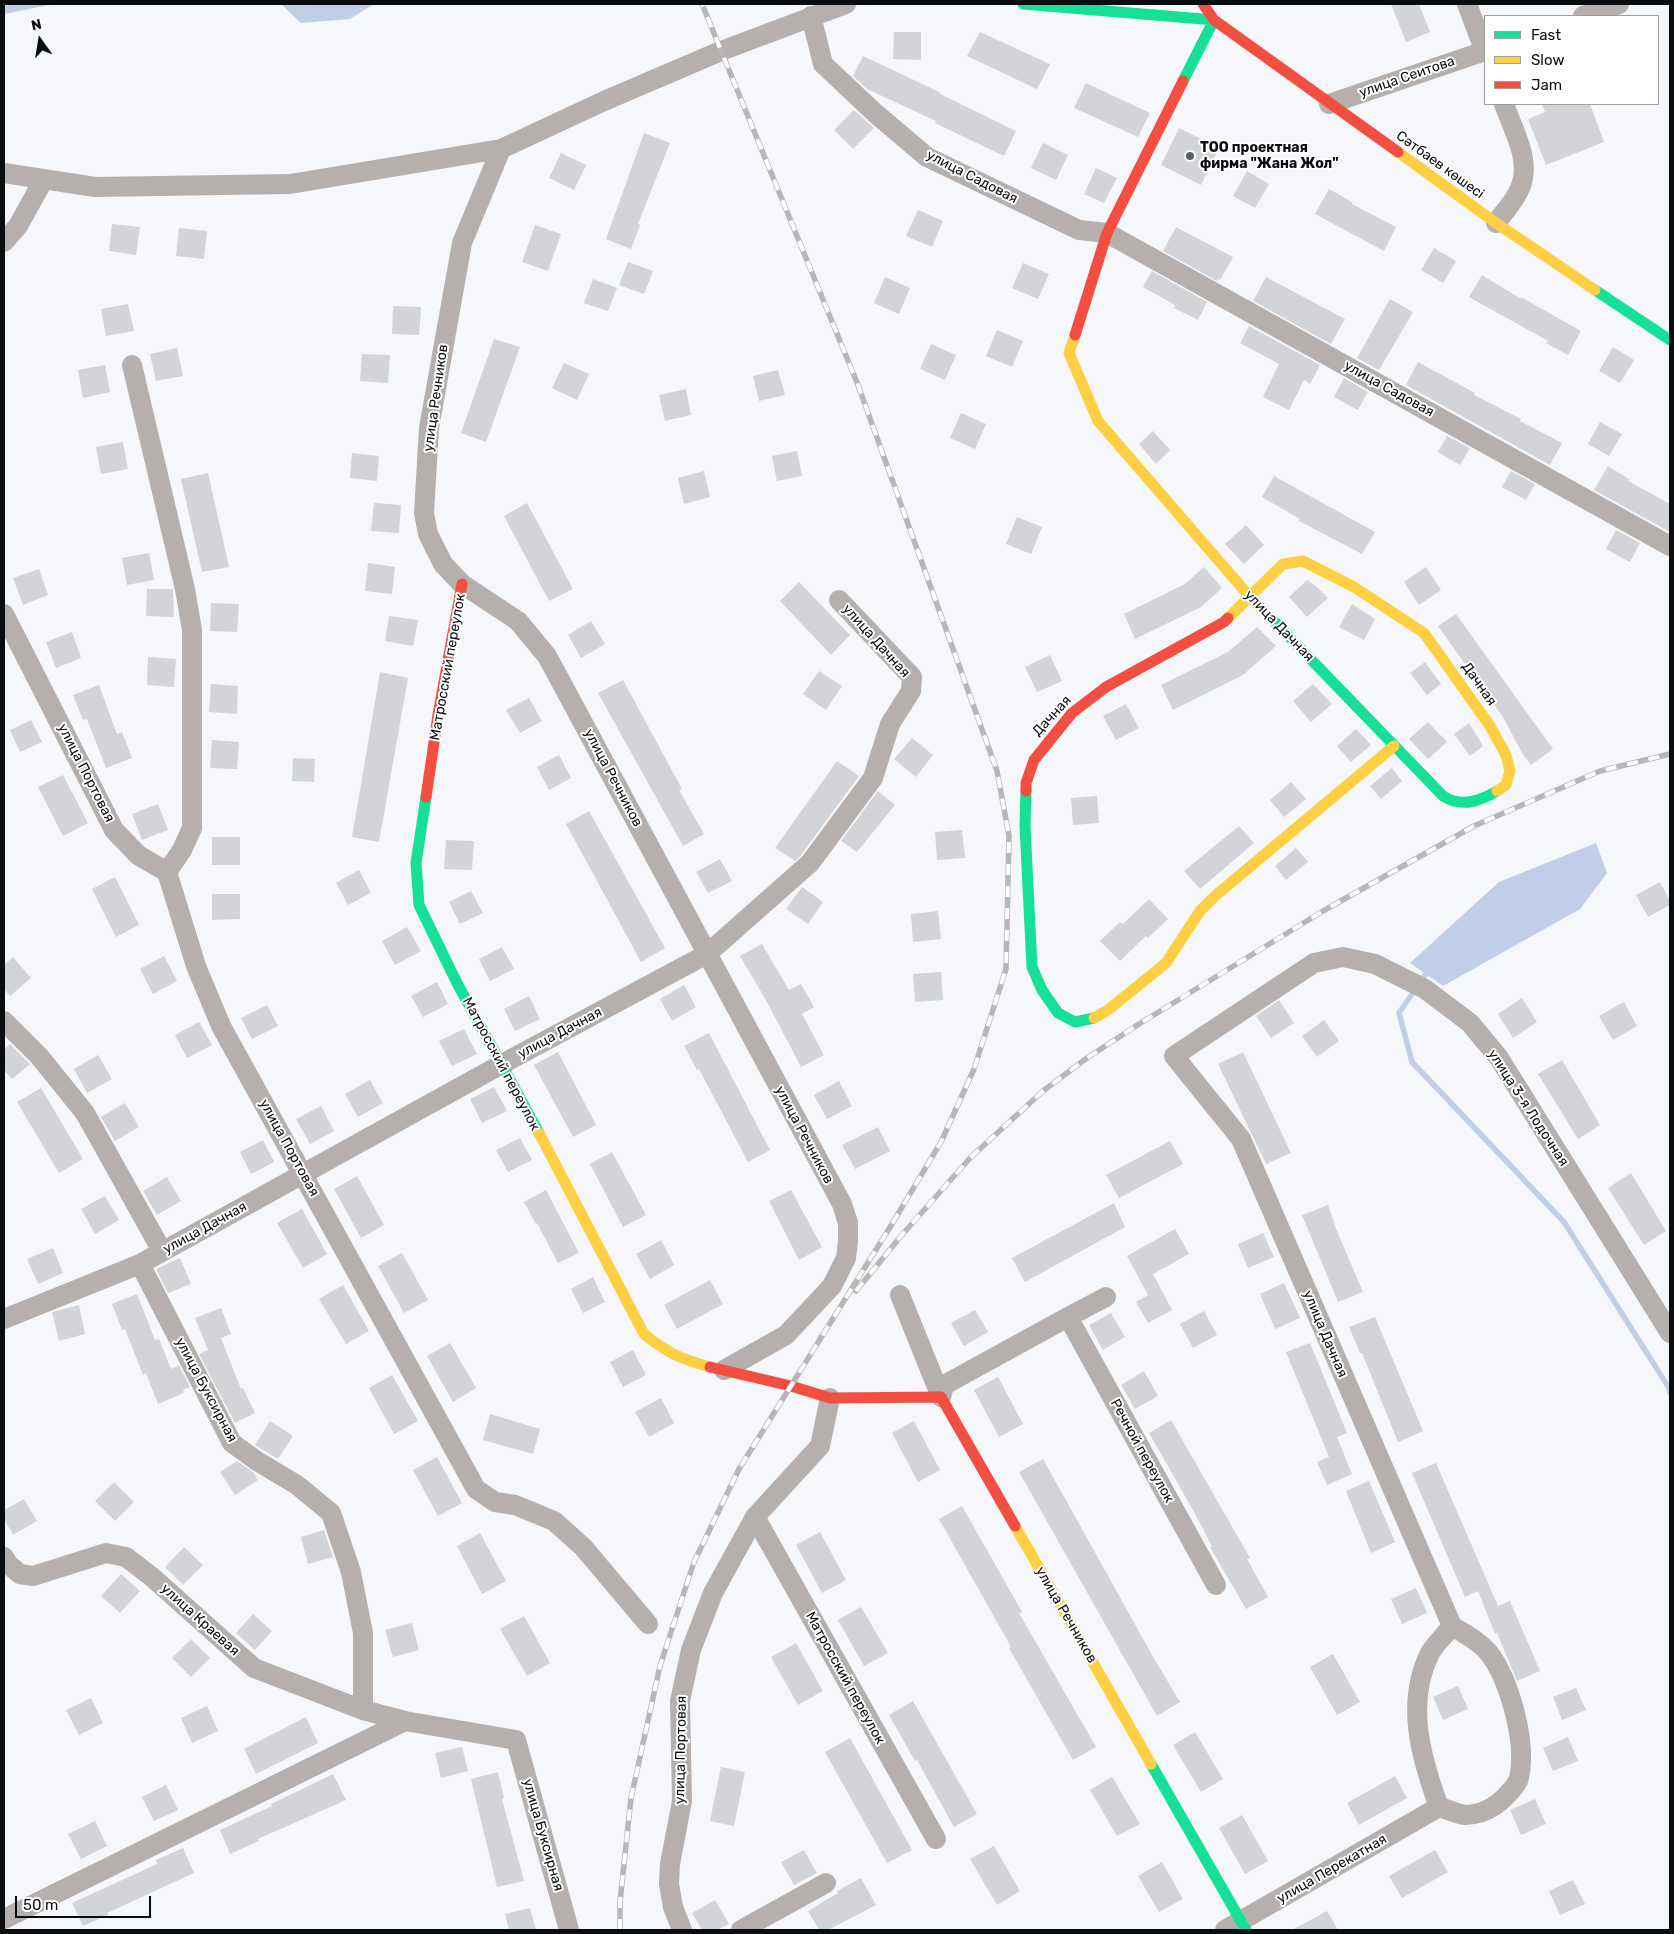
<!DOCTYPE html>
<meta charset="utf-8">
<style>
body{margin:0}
#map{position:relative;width:1674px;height:1934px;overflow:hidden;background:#f5f7fa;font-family:Rubik,sans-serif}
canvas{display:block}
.frame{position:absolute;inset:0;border:5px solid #0a0d10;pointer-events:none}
.legend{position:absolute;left:1484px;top:15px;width:175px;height:90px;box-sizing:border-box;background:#fff;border:1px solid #9d9e9f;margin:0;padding:6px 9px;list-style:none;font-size:15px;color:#0a0d10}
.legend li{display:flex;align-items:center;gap:10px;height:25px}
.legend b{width:25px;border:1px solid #9d9e9f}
.north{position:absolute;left:15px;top:15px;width:50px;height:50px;-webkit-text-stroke:4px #fff;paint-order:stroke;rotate:347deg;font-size:14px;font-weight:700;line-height:20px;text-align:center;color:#0a0d10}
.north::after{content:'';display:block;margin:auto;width:18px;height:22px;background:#0a0d10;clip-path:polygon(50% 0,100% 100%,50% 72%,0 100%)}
.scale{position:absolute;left:15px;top:1896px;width:136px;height:22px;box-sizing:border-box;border:2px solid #0a0d10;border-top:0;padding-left:6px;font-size:15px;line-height:18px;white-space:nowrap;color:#0a0d10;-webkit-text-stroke:4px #fff;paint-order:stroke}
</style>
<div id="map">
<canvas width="1674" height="1934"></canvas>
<div class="frame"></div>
<ul class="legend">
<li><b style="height:6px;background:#16e098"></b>Fast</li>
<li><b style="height:6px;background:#ffcf43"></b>Slow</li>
<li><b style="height:6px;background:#f24e42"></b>Jam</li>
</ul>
<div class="north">N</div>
<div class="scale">50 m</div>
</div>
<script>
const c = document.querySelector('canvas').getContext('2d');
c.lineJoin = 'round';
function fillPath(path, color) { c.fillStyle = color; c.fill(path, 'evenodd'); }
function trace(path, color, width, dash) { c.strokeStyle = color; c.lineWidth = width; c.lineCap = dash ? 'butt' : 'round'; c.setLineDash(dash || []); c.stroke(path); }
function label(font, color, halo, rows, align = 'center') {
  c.font = font + ' Rubik,sans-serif'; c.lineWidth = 4; c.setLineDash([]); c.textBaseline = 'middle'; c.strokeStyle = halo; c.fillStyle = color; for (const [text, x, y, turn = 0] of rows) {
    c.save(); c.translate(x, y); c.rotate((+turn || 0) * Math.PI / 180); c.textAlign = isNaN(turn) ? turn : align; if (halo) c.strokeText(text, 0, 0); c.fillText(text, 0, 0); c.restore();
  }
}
fillPath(new Path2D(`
 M4,4H54L4,14Z
 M281,4H374L350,19L301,23Z
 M1596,843L1607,873L1580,909L1443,986L1410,963L1499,882Z`), '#c1cee7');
trace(new Path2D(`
 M1429,969L1399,1013L1412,1062L1564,1222L1669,1388L1670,1393`), '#c1cee7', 5.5);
fillPath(new Path2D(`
 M1391,4H1419L1430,32L1406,42Z
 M894,32H921V60L893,59Z
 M980,32L1050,64L1037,89L967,56Z
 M863,56L916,81L941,93L940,94L1016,131L1004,156L935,123L936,121L867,89L853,76Z
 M1086,83L1150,113L1138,137L1074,108Z
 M1542,104H1590L1604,142L1546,165L1528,119L1545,112Z
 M854,110L874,128L853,149L834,130Z
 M1179,128L1219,148L1201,185L1161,165Z
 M644,133L670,143L638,224L640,225L631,249L606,239Z
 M1043,143L1068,155L1056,180L1031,168Z
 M561,153L586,165L574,190L549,178Z
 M1096,168L1117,178L1104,203L1084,194Z
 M1247,171L1269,184L1255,208L1233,196Z
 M1329,189L1352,202V204L1396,227L1384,251L1315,214Z
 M918,210L943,221L932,247L906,236Z
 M112,224L140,227L136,255L109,251Z
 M535,225L561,234L548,271L522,262Z
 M1176,227L1233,257L1220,280L1218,279L1217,281L1163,251Z
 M179,228L207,231L204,259L176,256Z
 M1434,248L1456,261L1443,283L1421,270Z
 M628,262L653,271L644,294L619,285Z
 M1023,263L1049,274L1038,299L1012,288Z
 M1152,271L1207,302L1198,320L1174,308L1175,305L1143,287Z
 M1482,275L1521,299V297L1581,331L1568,355L1546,343L1548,341L1469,297Z
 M885,277L910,288L899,314L874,303Z
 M1266,277L1345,319L1331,344L1253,301Z
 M593,279L617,288L608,311L584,303Z
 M1390,299L1413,312L1379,370L1357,358Z
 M128,304L134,331L106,336L101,309Z
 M393,306L421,307L419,335L392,334Z
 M1249,326L1320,365L1310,384L1304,380L1289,410L1263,397L1279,364L1240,343Z
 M997,330L1023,341L1012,367L986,356Z
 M494,339L520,347L486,442L461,433Z
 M931,344L956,355L945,380L920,369Z
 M1613,347L1634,360L1620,383L1599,371Z
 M177,348L183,376L156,381L150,354Z
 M362,354L390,355L388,383L360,381Z
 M1418,362L1475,393L1474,395L1521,419L1520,421L1562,443L1550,465L1406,385Z
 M564,363L589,374L577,400L552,388Z
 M105,365L110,392L83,398L78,370Z
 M778,370L785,395L759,401L753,376Z
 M1344,378L1368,392L1358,410L1334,397Z
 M686,389L691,415L665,421L659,395Z
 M961,413L986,424L975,449L950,438Z
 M1600,422L1622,434L1609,456L1588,444Z
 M1153,431L1170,450L1156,464L1139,444Z
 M1447,436L1470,448L1460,465L1438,452Z
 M123,442L128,469L101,474L96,447Z
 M797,451L802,476L777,481L772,456Z
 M352,453L379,456L377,481L350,478Z
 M1608,466L1629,479L1628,481L1670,504V532L1594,490Z
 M704,471L710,497L684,504L678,478Z
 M1511,471L1535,484L1526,500L1502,487Z
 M208,473L229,567L202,572L181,479Z
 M1274,476L1375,532L1362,554L1299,521L1300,519L1262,497Z
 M374,503L401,505L399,533L371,531Z
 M527,503L573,589L549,601L504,516Z
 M1017,517L1042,527L1031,554L1006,544Z
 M1246,525L1264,545L1244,564L1225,544Z
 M1616,530L1640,543L1630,562L1606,549Z
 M149,553L154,580L127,585L122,558Z
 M368,563L395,567L392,594L365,591Z
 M1204,567L1222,588L1201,607L1135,639L1124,614L1185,584Z
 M1426,567L1441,590L1419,605L1404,582Z
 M39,569L48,595L23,605L13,578Z
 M1307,580L1315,585L1328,598L1307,617L1289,597Z
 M799,582L850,635L831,655L780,601Z
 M147,589H173L174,617L146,616Z
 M211,603L239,604L237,632L210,631Z
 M1352,604L1375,619L1364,640L1339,627Z
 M1456,614L1553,749L1531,765L1522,753L1503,717L1438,626Z
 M389,616L418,620L413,646L385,641Z
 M591,621L605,644L581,658L568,635Z
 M1257,627L1276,646L1243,675L1173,710L1161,685L1228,652Z
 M72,632L81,658L56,668L46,642Z
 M1050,655L1062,681L1037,692L1025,667Z
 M148,657L176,659L174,687L147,685Z
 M1425,662L1441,684L1427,695L1410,673Z
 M819,671L842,686L826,710L803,694Z
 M380,672L408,678L379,842L352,837Z
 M623,680L682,789L679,790L704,834L683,846L598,693Z
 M211,684L238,686L237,714L209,712Z
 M1313,684L1332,704L1311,722L1293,701Z
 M99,685L117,734L122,732L132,758L106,768L87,719L83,720L73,695Z
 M529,698L542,721L520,733L506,710Z
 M1126,704L1139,728L1116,740L1103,716Z
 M31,720L42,742L20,752L10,730Z
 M1428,722L1447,742L1428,759L1409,739Z
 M1469,723L1483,746L1470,756L1454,734Z
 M1356,729L1371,745L1351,762L1337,746Z
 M912,738L933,755L916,777L894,759Z
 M212,740L239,742L237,769L210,768Z
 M559,755L571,778L549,790L537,767Z
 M293,758L315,759L314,782L292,781Z
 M837,761L859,776L801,855L795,861L775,848Z
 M1392,768L1402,781L1381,799L1370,786Z
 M63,775L88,823L63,836L38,787Z
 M1291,782L1306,799L1284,817L1270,800Z
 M878,791L895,805L857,852L841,841Z
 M1097,796L1099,823L1073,825L1071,798Z
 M158,804L168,830L142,840L132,814Z
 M589,811L665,948L641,962L566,824Z
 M1239,826L1254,843L1200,889L1184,871Z
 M962,830L965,858L937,860L935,832Z
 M212,837H240V865H212Z
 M446,840L474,841L472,870L444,869Z
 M1296,848L1308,862L1286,880L1275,866Z
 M720,859L732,881L708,893L696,872Z
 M359,870L371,893L348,905L336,883Z
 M115,877L139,925L116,937L92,889Z
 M1660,882L1670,901V905L1648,917L1636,895Z
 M802,887L823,902L808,924L786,909Z
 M471,891L483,913L460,924L449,902Z
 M212,894H240V919L212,920Z
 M1149,899L1168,919L1148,938L1146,936L1120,961L1100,941L1120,922L1123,924Z
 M938,911L941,939L913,942L911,914Z
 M407,927L421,951L395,965L382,941Z
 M762,944L789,990L801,984L814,1007L802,1014L824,1055L801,1067L767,1002L740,956Z
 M502,947L514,969L490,981L479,959Z
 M164,956L177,981L153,994L140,969Z
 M13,957L31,978L10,996L4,989V965Z
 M941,972L943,1000L915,1002L913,974Z
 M437,982L448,1004L423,1017L411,996Z
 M684,985L696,1007L672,1021L660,999Z
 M529,996L540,1019L515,1031L504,1009Z
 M1522,998L1537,1022L1513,1038L1498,1014Z
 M1279,1000L1294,1023L1271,1038L1256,1016Z
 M1624,1002L1637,1026L1613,1040L1599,1016Z
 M267,1005L278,1026L252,1039L241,1018Z
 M1324,1020L1339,1041L1317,1057L1302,1036Z
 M199,1022L212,1045L187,1058L175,1035Z
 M464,1029L477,1054L452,1066L439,1041Z
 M709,1033L770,1150L748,1162L699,1069L697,1070L684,1046Z
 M10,1044L30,1064L12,1079L4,1070V1050Z
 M558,1052L596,1125L573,1137L534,1065Z
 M1243,1052L1291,1153L1266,1164L1218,1064Z
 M98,1055L112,1079L87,1093L74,1069Z
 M1562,1060L1600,1125L1578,1139L1538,1074Z
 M370,1080L383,1103L358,1117L345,1094Z
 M839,1081L852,1106L827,1119L814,1095Z
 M494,1087L507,1111L482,1123L470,1099Z
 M41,1088L83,1159L59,1173L17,1102Z
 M125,1103L139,1127L115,1141L101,1117Z
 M321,1106L334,1131L310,1144L296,1119Z
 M878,1127L890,1151L855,1169L842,1145Z
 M520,1138L532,1160L508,1172L496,1150Z
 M263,1140L274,1162L251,1174L240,1152Z
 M1170,1141L1183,1164L1119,1198L1106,1175Z
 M612,1152L646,1215L623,1227L590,1164Z
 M1631,1173L1666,1231L1644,1245L1608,1188Z
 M357,1176L384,1225L361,1238L334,1189Z
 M167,1177L181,1201L157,1215L143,1191Z
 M546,1190L579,1253L558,1263L537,1223L536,1224L524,1202Z
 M791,1190L822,1247L799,1260L769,1201Z
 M105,1196L119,1220L95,1234L81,1209Z
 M1114,1203L1125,1227L1025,1282L1012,1258Z
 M1328,1205L1337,1231L1363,1292L1338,1302L1302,1215Z
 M302,1209L327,1254L303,1268L277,1223Z
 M1175,1229L1189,1254L1153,1274L1172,1310L1148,1323L1136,1302L1148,1295L1127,1256Z
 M1263,1233L1274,1257L1248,1268L1238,1244Z
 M661,1240L674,1265L650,1279L636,1254Z
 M53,1248L63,1273L38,1284L27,1259Z
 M402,1253L428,1300L404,1313L378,1266Z
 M180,1258L191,1284L168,1293L156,1269Z
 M593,1277L605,1302L583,1313L571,1289Z
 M710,1280L723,1304L677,1329L664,1305Z
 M1284,1283L1300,1318L1275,1329L1260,1294Z
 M343,1285L369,1331L346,1344L319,1299Z
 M137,1294L155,1340L159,1339L171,1369L179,1365L190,1387L183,1390L184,1393L158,1404L146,1373L143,1375L125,1329L122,1330L112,1304Z
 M79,1305L85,1334L59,1341L52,1312Z
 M221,1308L231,1334L221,1338L241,1389L243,1388L255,1413L235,1423L199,1354L208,1350L195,1318Z
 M975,1310L988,1332L964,1346L951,1323Z
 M1204,1311L1217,1335L1193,1348L1180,1324Z
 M1111,1313L1125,1337L1103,1350L1089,1325Z
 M1375,1317L1423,1431L1398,1442L1362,1353H1360L1349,1327Z
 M450,1343L476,1388L453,1402L427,1356Z
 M1310,1343L1347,1433L1337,1437L1352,1474L1327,1485L1317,1462L1329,1457L1286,1352Z
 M633,1350L646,1375L623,1387L610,1362Z
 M1144,1371L1158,1396L1135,1409L1121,1385Z
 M392,1375L418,1421L394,1434L369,1388Z
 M998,1377L1023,1424L999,1437L974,1390Z
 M661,1398L674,1423L649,1437L635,1412Z
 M490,1414L540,1429L533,1454L483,1440Z
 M1171,1420L1250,1558L1247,1559L1268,1597L1246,1609L1210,1547L1212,1546L1189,1503L1149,1433Z
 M270,1421L293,1436L278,1459L255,1445Z
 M914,1421L940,1470L918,1482L892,1433Z
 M437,1457L462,1503L438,1516L413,1470Z
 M1043,1459L1152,1655L1180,1702L1157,1716L1019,1472Z
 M237,1461L253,1472L258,1480L235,1495L220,1472Z
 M1436,1463L1498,1606L1510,1601L1540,1671L1517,1681L1497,1633L1495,1634L1478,1591L1465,1597L1412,1473Z
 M1369,1481L1395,1542L1371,1553L1346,1491Z
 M114,1482L134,1502L115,1521L95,1501Z
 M24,1499L37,1521L13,1535L4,1519V1510Z
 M962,1506L1022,1612L1019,1613L1096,1747L1073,1760L1009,1648L1011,1647L939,1519Z
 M324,1530L333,1557L308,1564L301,1537Z
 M820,1532L846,1580L822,1593L796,1545Z
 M480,1533L506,1581L482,1594L457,1546Z
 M184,1547L203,1565L183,1585L165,1567Z
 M121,1574L140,1591L120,1613L101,1596Z
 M1416,1588L1427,1613L1402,1624L1391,1599Z
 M861,1607L888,1653L864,1666L838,1620Z
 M253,1614L272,1631L255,1650L236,1633Z
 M524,1616L550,1663L527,1676L500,1629Z
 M412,1623L419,1650L393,1657L385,1630Z
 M191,1639L210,1658L191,1677L172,1658Z
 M796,1643L823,1691L798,1705L771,1657Z
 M1333,1654L1360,1702L1337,1715L1310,1667Z
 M1458,1686L1468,1709L1443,1720L1433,1697Z
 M1576,1688L1586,1710L1562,1720L1553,1697Z
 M91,1698L103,1723L79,1735L66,1710Z
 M913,1701L977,1814L954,1827L917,1760L915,1761L889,1715Z
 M207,1706L218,1731L192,1743L181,1718Z
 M306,1717L318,1743L256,1774L244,1749Z
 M1195,1732L1223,1779L1201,1792L1173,1745Z
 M1568,1737L1578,1761L1553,1771L1543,1748Z
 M850,1738L912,1850L887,1863L825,1752Z
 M462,1747L468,1771L441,1778L435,1753Z
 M721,1767L745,1772L734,1826L710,1821Z
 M498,1772L504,1798L502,1799L524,1881L497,1887L471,1779Z
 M333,1774L346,1800L258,1839L259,1841L230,1854L220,1830L272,1806L271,1804Z
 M1395,1776L1407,1798L1359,1825L1347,1803Z
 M1112,1777L1140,1824L1117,1836L1090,1790Z
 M166,1785L178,1810L154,1821L142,1797Z
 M1535,1799L1546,1824L1521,1835L1510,1810Z
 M1242,1815L1268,1861L1245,1874L1219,1828Z
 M95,1821L107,1846L81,1859L68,1834Z
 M994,1846L1020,1891L997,1905L970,1859Z
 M183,1848L194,1873L107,1913L108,1915L83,1926L72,1903L157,1864L156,1860Z
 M804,1850L817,1873L794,1885L781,1862Z
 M1435,1850L1448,1872L1402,1898L1389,1876Z
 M1162,1862L1183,1899L1159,1912L1138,1876Z
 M861,1878L876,1905L828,1930H819L808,1911L838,1893L837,1891Z
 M1573,1880L1585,1904L1560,1915L1549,1891Z
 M715,1900L729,1924L717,1930H702L692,1913Z
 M530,1908L536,1930H509L505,1914Z
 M1327,1911L1338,1930H1292Z`), '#d2d4d7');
trace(new Path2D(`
 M1467,4L1485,52
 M811,16L823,64L875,113L927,157L1079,230L1107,233L1670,546
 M1583,16L1619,4
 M1329,104L1485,51
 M501,149L462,243L429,428L424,513L428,534L443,564L462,584L518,621L547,656L842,1204L848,1223V1241L846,1258L832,1286L786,1335L724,1370
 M4,173L95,187L290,184L501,149L604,101L721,51L846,4
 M1496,223C1504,212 1515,201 1520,188C1532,161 1513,130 1504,104
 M4,242L18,226L44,179
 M132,365L185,589L192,630V828L182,850L167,872
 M4,614L114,830L138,855L167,872L196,966L221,1026L476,1489L495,1502L515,1505L554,1521L583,1547L648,1624
 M4,1021L39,1056L85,1113L162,1251
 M140,1264L232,1443L257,1461L297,1485L331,1513L351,1572L363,1633V1710
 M900,1295L941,1397
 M1068,1317L1106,1297
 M4,1319L140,1264L502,1064L707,954L810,863L873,778L890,724L911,691L912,677L839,600
 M941,1397L943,1389L946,1384L1068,1317L1216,1585
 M755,1517L936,1839
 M4,1557L8,1564L20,1574L33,1576L106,1553L126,1557L152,1577L254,1668L363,1710L405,1721L516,1740L569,1930
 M1452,1626L1241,1139L1174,1056L1314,963L1343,957L1375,964L1425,989L1470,1023L1499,1058L1670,1333
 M1452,1626C1465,1634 1479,1641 1489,1653C1510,1681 1527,1743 1519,1778C1517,1786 1501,1802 1494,1806C1485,1812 1476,1815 1465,1815C1457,1814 1447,1809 1439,1807C1421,1758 1405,1703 1430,1653C1435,1644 1445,1635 1452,1626Z
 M4,1919L405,1721
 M682,1930L673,1907L669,1884L670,1864L682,1801L680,1701L691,1650L713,1593L755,1517L820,1446L830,1398
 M741,1930L826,1883
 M1225,1930L1439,1807`), '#b5b0ae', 20);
trace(new Path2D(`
 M1023,4L1214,20L1183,81
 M1595,290L1670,340
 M1269,616L1443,796C1461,808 1480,801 1497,791
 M1026,791L1025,826L1032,967L1042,990L1058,1013L1075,1022L1094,1018
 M426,797L416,863L419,905L458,985L539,1133
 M1151,1764L1246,1930`), '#16e098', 11);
trace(new Path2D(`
 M1398,152L1496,223L1595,290
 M1075,335L1069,353L1098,421L1250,597L1269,616
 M1228,618L1283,564L1303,561L1354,587L1424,633L1490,726L1506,755L1510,771L1506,785L1497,791
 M1094,1018L1108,1010L1166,963L1200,911L1215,896L1394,746
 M539,1133L644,1334C667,1353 681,1359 710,1367
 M1015,1526L1151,1764`), '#ffcf43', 11);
trace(new Path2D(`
 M1203,4L1214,20L1398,152
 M1075,335L1107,233L1183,81
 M1026,791V783L1034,760L1072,713L1106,687L1224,622L1228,618
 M426,797L438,715L462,584
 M710,1367L791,1386L830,1398L941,1397L1015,1526`), '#f24e42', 11);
const rail = new Path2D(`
 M856,1291L901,1236L970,1158L1043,1091L1087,1058L1139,1024L1323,911L1474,826L1600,771L1670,754
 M620,1930V1902L631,1798L660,1666L694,1562L739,1469L892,1224L941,1142L974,1069L1006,969L1009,836L997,771L858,385L702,4`);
trace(rail, '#b8b6b7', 5.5);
trace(rail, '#fff', 4, [11]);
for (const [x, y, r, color] of [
 [1190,156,5,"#5c5f62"]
]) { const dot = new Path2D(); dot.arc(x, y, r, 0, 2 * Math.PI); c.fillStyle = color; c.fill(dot); trace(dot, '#fff', 2); }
label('14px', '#0a0d10', '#fff', [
 ["улица Сеитова",1407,77,-19],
 ["Сәтбаев көшесі",1440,165,36],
 ["улица Садовая",972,177,27],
 ["улица Садовая",1389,389,29],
 ["улица Речников",436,398,-82],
 ["улица Дачная",1279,626,46],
 ["улица Дачная",876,641,48],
 ["Матросский переулок",448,667,-80],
 ["Дачная",1479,684,55],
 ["Дачная",1052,716,-47],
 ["улица Портовая",86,773,63],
 ["улица Речников",613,778,62],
 ["улица Дачная",560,1033,-28],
 ["Матросский переулок",501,1064,62],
 ["улица 3-я Лодочная",1528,1108,57],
 ["улица Речников",804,1135,62],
 ["улица Портовая",289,1148,61],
 ["улица Дачная",205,1228,-29],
 ["улица Дачная",1325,1334,67],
 ["улица Буксирная",206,1390,62],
 ["Речной переулок",1142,1451,61],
 ["улица Речников",1066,1615,60],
 ["улица Краевая",200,1620,42],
 ["Матросский переулок",845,1678,61],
 ["улица Портовая",681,1750,-89],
 ["улица Буксирная",543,1835,74],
 ["улица Перекатная",1332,1869,-30]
]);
label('bold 14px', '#0a0d10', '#fff', [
 ["ТОО проектная",1200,148],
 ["фирма \"Жана Жол\"",1200,164]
], 'left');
</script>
